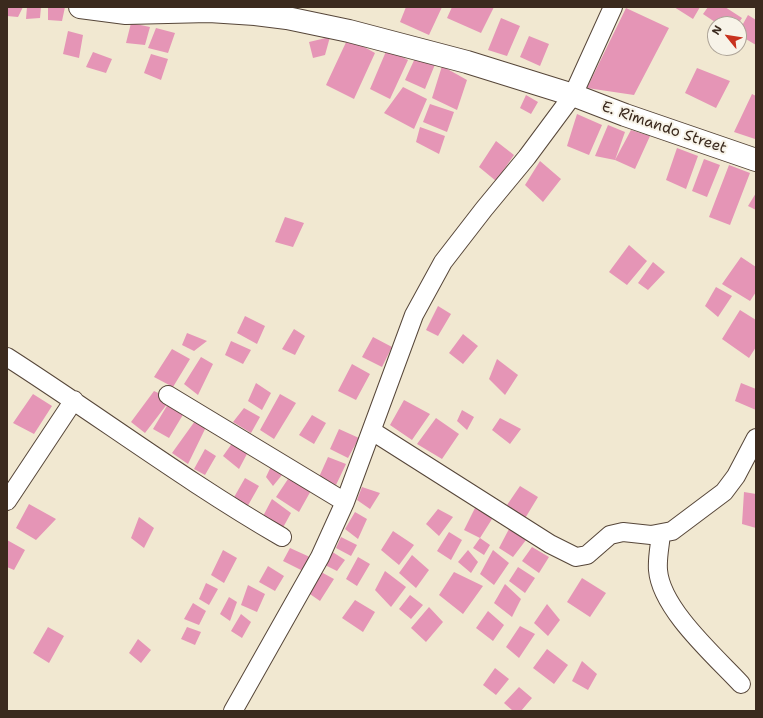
<!DOCTYPE html>
<style>
body{margin:0}
#map{position:relative;width:763px;height:718px;overflow:hidden;background:#f1e8d1;font-family:"Shantell Sans",sans-serif}
canvas{display:block}
.frame{position:absolute;inset:0;border:8px solid #3b2a1e;pointer-events:none}
.north{position:absolute;left:707px;top:16px;width:40px;height:40px;box-sizing:border-box;background:#f7f3e8;border:1px solid #aca397;border-radius:50%;rotate:300deg;font-size:11px;font-weight:700;line-height:16px;text-align:center;color:#3b2a1e}
.north::after{content:'';display:block;margin:auto;width:14px;height:18px;background:#c8321e;clip-path:polygon(50% 0,100% 100%,50% 72%,0 100%)}
</style>
<div id="map">
<canvas width="763" height="718"></canvas>
<div class="frame"></div>
<div class="north">N</div>
</div>
<script>
const c = document.querySelector('canvas').getContext('2d');
c.lineJoin = 'round';
function fillPath(path, color) { c.fillStyle = color; c.fill(path, 'evenodd'); }
function trace(path, color, width, dash) { c.strokeStyle = color; c.lineWidth = width; c.lineCap = dash ? 'butt' : 'round'; c.setLineDash(dash || []); c.stroke(path); }
function label(font, color, halo, rows, align = 'center') {
  c.font = font + ' "Shantell Sans",sans-serif'; c.lineWidth = 4; c.setLineDash([]); c.textBaseline = 'middle'; c.strokeStyle = halo; c.fillStyle = color; for (const [text, x, y, turn = 0] of rows) {
    c.save(); c.translate(x, y); c.rotate((+turn || 0) * Math.PI / 180); c.textAlign = isNaN(turn) ? turn : align; if (halo) c.strokeText(text, 0, 0); c.fillText(text, 0, 0); c.restore();
  }
}
fillPath(new Path2D(`
 M7,7H23L18,17L7,16Z
 M27,7H41L40,18L26,19Z
 M48,7H65L62,21L48,20Z
 M406,7H442L429,35L400,22Z
 M452,7H494L481,33L447,18Z
 M674,7H700L693,19Z
 M708,7H725L742,18L738,24H718L703,14Z
 M626,8L669,28L634,95L587,88Z
 M748,15L756,20V45L739,35V31Z
 M501,18L520,26L507,56L488,50Z
 M131,23L150,27L145,45L126,43Z
 M156,28L175,33L168,53L148,48Z
 M68,31L83,35L79,58L63,54Z
 M529,36L549,44L540,66L520,57Z
 M330,37L325,55L313,58L309,42Z
 M348,38L375,53L354,99L326,85Z
 M387,49L408,60L390,99L370,89Z
 M93,52L112,59L106,73L86,67Z
 M151,54L168,59L161,80L144,73Z
 M416,56L436,62L425,89L405,80Z
 M442,66L467,80L457,110L432,98Z
 M697,68L730,81L716,108L685,93Z
 M403,87L427,99L414,129L384,113Z
 M752,94L756,96L755,139L734,132Z
 M526,95L538,102L531,114L520,108Z
 M430,104L454,112L447,132L423,122Z
 M577,114L602,125L589,155L567,146Z
 M608,125L625,132L615,160L631,130L650,136L635,169L615,160L595,156Z
 M420,127L445,136L439,154L416,142Z
 M496,141L514,155L496,181L479,167Z
 M677,148L698,156L686,189L666,180Z
 M704,159L720,165L707,197L692,191Z
 M540,161L561,179L543,202L525,185Z
 M729,165L750,173L730,225L709,217Z
 M756,193V210L748,206Z
 M285,217L304,223L293,247L275,242Z
 M629,245L647,261L627,285L609,272Z
 M741,257L756,267V292L750,301L722,284Z
 M653,262L665,272L648,290L638,283Z
 M716,287L732,296L718,317L705,306Z
 M438,306L451,314L438,336L426,330Z
 M740,310L756,320V347L749,358L722,339Z
 M245,316L265,326L257,344L237,333Z
 M294,329L305,336L295,355L282,349Z
 M187,333L207,341L194,351L182,345Z
 M463,334L478,346L463,364L449,353Z
 M373,337L392,347L382,367L362,357Z
 M231,341L251,350L243,364L225,355Z
 M172,349L190,359L173,387L154,377Z
 M201,357L213,364L198,395L184,384Z
 M497,359L518,375L505,395L489,379Z
 M352,364L370,374L356,400L338,391Z
 M256,383L271,393L262,410L248,401Z
 M741,383L756,389V410L735,401Z
 M154,391L171,399L145,433L131,422Z
 M33,394L52,406L34,434L13,423Z
 M280,394L296,403L274,439L260,430Z
 M171,399L187,408L169,438L153,429Z
 M404,400L430,414L412,440L390,425Z
 M244,408L260,417L251,433L233,422Z
 M462,410L474,417L467,430L457,421Z
 M312,415L326,423L314,444L299,435Z
 M436,418L459,434L442,459L417,444Z
 M500,418L521,429L510,444L492,430Z
 M195,421L207,425L188,464L172,453Z
 M339,429L359,438L348,458L330,449Z
 M233,442L248,452L239,469L223,456Z
 M205,449L216,456L205,475L194,469Z
 M328,457L346,464L336,485L319,477Z
 M274,460L286,470L273,486L266,477Z
 M292,473L313,487L299,512L276,497Z
 M245,478L259,486L246,509L233,499Z
 M520,486L538,497L524,520L507,505Z
 M362,487L380,493L370,509L357,500Z
 M744,492L756,494V528L742,524Z
 M272,499L291,513L280,533L261,520Z
 M29,504L56,519L36,540L16,528Z
 M476,506L492,519L480,538L464,530Z
 M438,509L453,517L439,536L426,524Z
 M355,512L367,519L358,539L345,529Z
 M139,517L154,528L144,548L131,538Z
 M509,529L526,540L513,557L499,548Z
 M393,531L414,545L399,565L381,550Z
 M449,532L462,540L451,560L437,551Z
 M341,537L357,545L351,556L336,548Z
 M480,538L490,545L484,555L473,548Z
 M7,540L25,550L14,570L7,567Z
 M532,547L549,557L539,573L522,561Z
 M290,548L312,558L305,572L283,561Z
 M223,550L237,558L224,583L211,575Z
 M468,550L478,562L471,573L458,562Z
 M493,550L509,563L494,585L480,574Z
 M331,551L345,560L337,571L325,565Z
 M412,555L429,570L416,588L399,573Z
 M358,557L370,564L357,586L346,579Z
 M268,566L284,576L275,591L259,582Z
 M518,567L535,578L525,593L509,581Z
 M385,571L406,587L391,607L375,590Z
 M321,572L334,579L320,601L307,592Z
 M454,572L483,586L463,614L439,595Z
 M582,578L606,593L590,617L567,602Z
 M206,583L218,589L209,605L199,599Z
 M505,584L521,599L512,617L494,603Z
 M248,585L265,594L257,612L241,605Z
 M410,595L423,605L411,619L399,609Z
 M229,597L237,602L230,621L220,614Z
 M355,600L375,612L363,632L342,618Z
 M193,603L206,611L199,625L184,619Z
 M547,604L560,620L548,636L534,623Z
 M429,607L443,622L426,642L411,628Z
 M488,611L504,625L493,641L476,628Z
 M241,614L251,622L242,638L231,631Z
 M520,626L535,634L519,658L506,647Z
 M48,627L64,636L49,663L33,653Z
 M187,627L201,632L195,645L181,639Z
 M138,639L151,650L141,663L129,653Z
 M547,649L568,665L554,684L533,668Z
 M582,661L597,674L588,690L572,681Z
 M495,668L509,679L496,695L483,685Z
 M519,687L532,698L521,711H513L504,703Z`), '#e595b6');
const minor = new Path2D(`
 M7,357C99,416 187,482 282,537
 M168,395L345,502
 M372,431L550,544L576,557L587,555L610,535L623,532L651,535L672,531L724,492L736,476L756,438
 M7,501L74,400
 M661,534C660,545 657,558 658,570C661,609 715,656 741,684
 M233,711L320,557L345,502L414,315L443,262L484,209L527,157L573,95L613,7`);
const tertiary = new Path2D(`
 M80,7L126,13L209,11L255,14L287,18L349,31L467,62L573,95L625,115L756,160`);
trace(minor, '#564639', 20);
trace(tertiary, '#564639', 24);
trace(minor, '#fff', 18);
trace(tertiary, '#fff', 22);
label('15px', '#3b2a1e', '#f7f3e8', [
 ["E. Rimando Street",664,128,19]
]);
</script>
